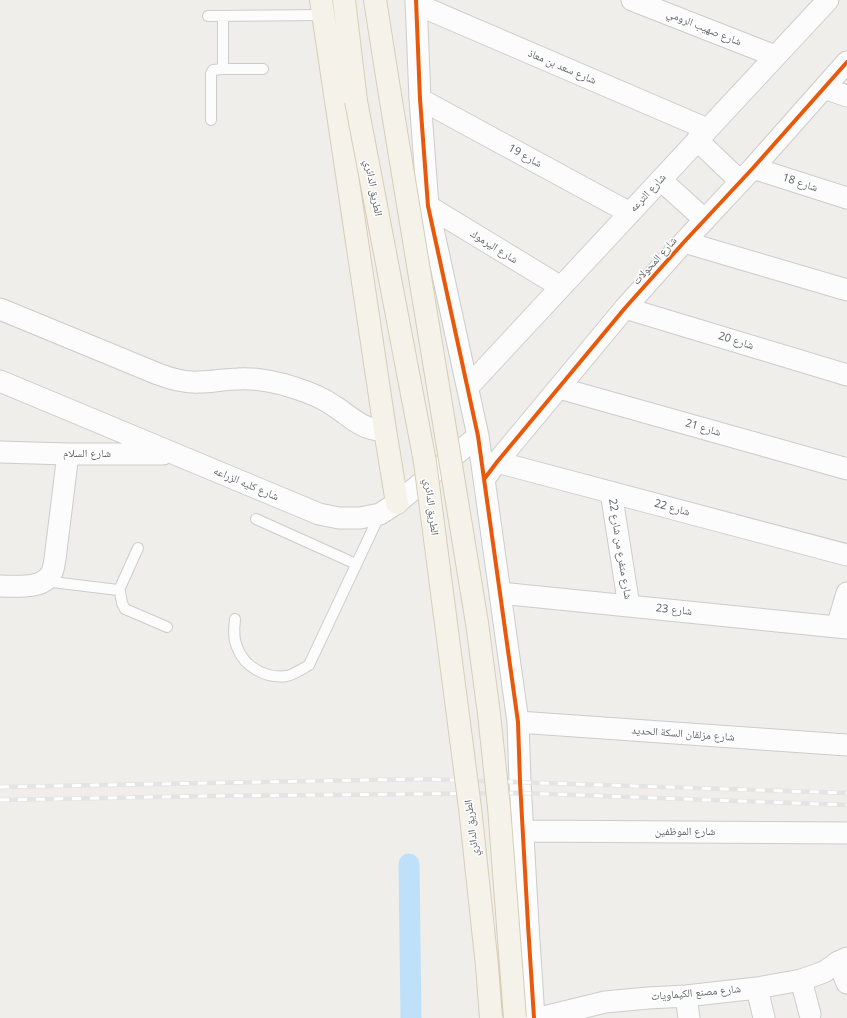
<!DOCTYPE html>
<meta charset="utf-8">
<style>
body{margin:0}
canvas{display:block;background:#efeeea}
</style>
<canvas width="847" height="1018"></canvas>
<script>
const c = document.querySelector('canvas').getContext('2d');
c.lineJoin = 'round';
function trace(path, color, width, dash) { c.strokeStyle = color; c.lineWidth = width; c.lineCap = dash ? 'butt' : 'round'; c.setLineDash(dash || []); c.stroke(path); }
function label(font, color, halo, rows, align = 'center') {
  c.font = font + ' "Noto Sans","Noto Naskh Arabic",sans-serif'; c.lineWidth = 3; c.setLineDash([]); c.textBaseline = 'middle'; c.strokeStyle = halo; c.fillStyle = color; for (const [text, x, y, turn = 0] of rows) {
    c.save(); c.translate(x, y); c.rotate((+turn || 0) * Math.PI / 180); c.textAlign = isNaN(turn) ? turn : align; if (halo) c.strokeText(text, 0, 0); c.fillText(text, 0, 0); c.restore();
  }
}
trace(new Path2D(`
 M409,864L411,1018`), '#bfe0f9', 21);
const lane = new Path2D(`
 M208,16L324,15
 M223,16V69
 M211,120V74L213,70L223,69H263
 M256,519L356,564
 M44,581L118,590L120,592L122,603L125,609L167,627
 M119,590L138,548
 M235,619C234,628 233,638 237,647C244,667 266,679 287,676C295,674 302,669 309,665L380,514`);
const street = new Path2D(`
 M416,0L420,99L428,206L478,436L518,722L520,782L528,925L534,1018
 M632,0L775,56
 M416,4L707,129
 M824,88L847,96
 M420,99L630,213
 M697,140L740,181
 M753,168L847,198
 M661,180L705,220
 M428,206L561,287
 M684,242L847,290
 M625,308L847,375
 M0,309L158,374C171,379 184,383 199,382C212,382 225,379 238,379C258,378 277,382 295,388C308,392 323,398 334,406C346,413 358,426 373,429C377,430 381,430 385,430
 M0,381L319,514L339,518H360L380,514L397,503L478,436
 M468,387L828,0
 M559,388L847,469
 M0,452L68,454H163
 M497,462L847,555
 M485,478L497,462L625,308L684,242L753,168L847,62
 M611,492L629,606
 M0,586C16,586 44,590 52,572C54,568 54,563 55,559L68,454
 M500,593L847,628
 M837,627L847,593
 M518,722L847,745
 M523,831L847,833
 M838,962L847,983
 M801,980L810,1014
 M757,988L764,1018
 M686,996L689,1018
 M540,1018L605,1002L648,998L686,996L757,988L801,980L824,972L838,962L847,958`);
const primary = new Path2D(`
 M321,0L385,430L397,503
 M344,0L356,101
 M375,0L390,95`);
trace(lane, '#cbcccc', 12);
trace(street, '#cbcccc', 23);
trace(primary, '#d7ceb8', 24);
trace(lane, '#fdfcfc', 10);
trace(street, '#fdfcfc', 21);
trace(primary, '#f4f2e9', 22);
const rail = new Path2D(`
 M0,787L421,779L847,793
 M0,800L211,796L521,793L847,805`);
trace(rail, '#e4e4e4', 4.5);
trace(rail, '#fff', 3, [9]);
const primaryBridge = new Path2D(`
 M390,95L477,623L489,714L499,807L515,1018
 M356,101L425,462L470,808L487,966L491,1018`);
trace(primaryBridge, '#d7ceb8', 24, []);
trace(primaryBridge, '#f4f2e9', 22);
trace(new Path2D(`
 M416,0L420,99L428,206L478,436L518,722L520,782L528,925L534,1018
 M485,478L497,462L625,308L684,242L753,168L847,62`), '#e8590c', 4);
label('11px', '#5f6368', '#fff', [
 ["شارع صهيب الرومي",704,28,22],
 ["شارع سعد بن معاذ",562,67,23],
 ["شارع 19",525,156,29],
 ["شارع 18",800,183,18],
 ["الطريق الدائري",373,188,79],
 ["شارع الترعه",648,193,-47],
 ["شارع اليرموك",494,247,32],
 ["شارع المحولات",655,261,-48],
 ["شارع 20",736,341,17],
 ["شارع 21",703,428,16],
 ["شارع السلام",87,454],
 ["شارع كليه الزراعه",246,484,23],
 ["الطريق الدائري",431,507,83],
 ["شارع 22",672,508,15],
 ["شارع متفرع من شارع 22",620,549,81],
 ["شارع 23",674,610,6],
 ["شارع مزلقان السكة الحديد",683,734,4],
 ["الطريق الدائري",472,828,-97],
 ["شارع الموظفين",685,832],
 ["شارع مصنع الكيماويات",696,993,-5]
]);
</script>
